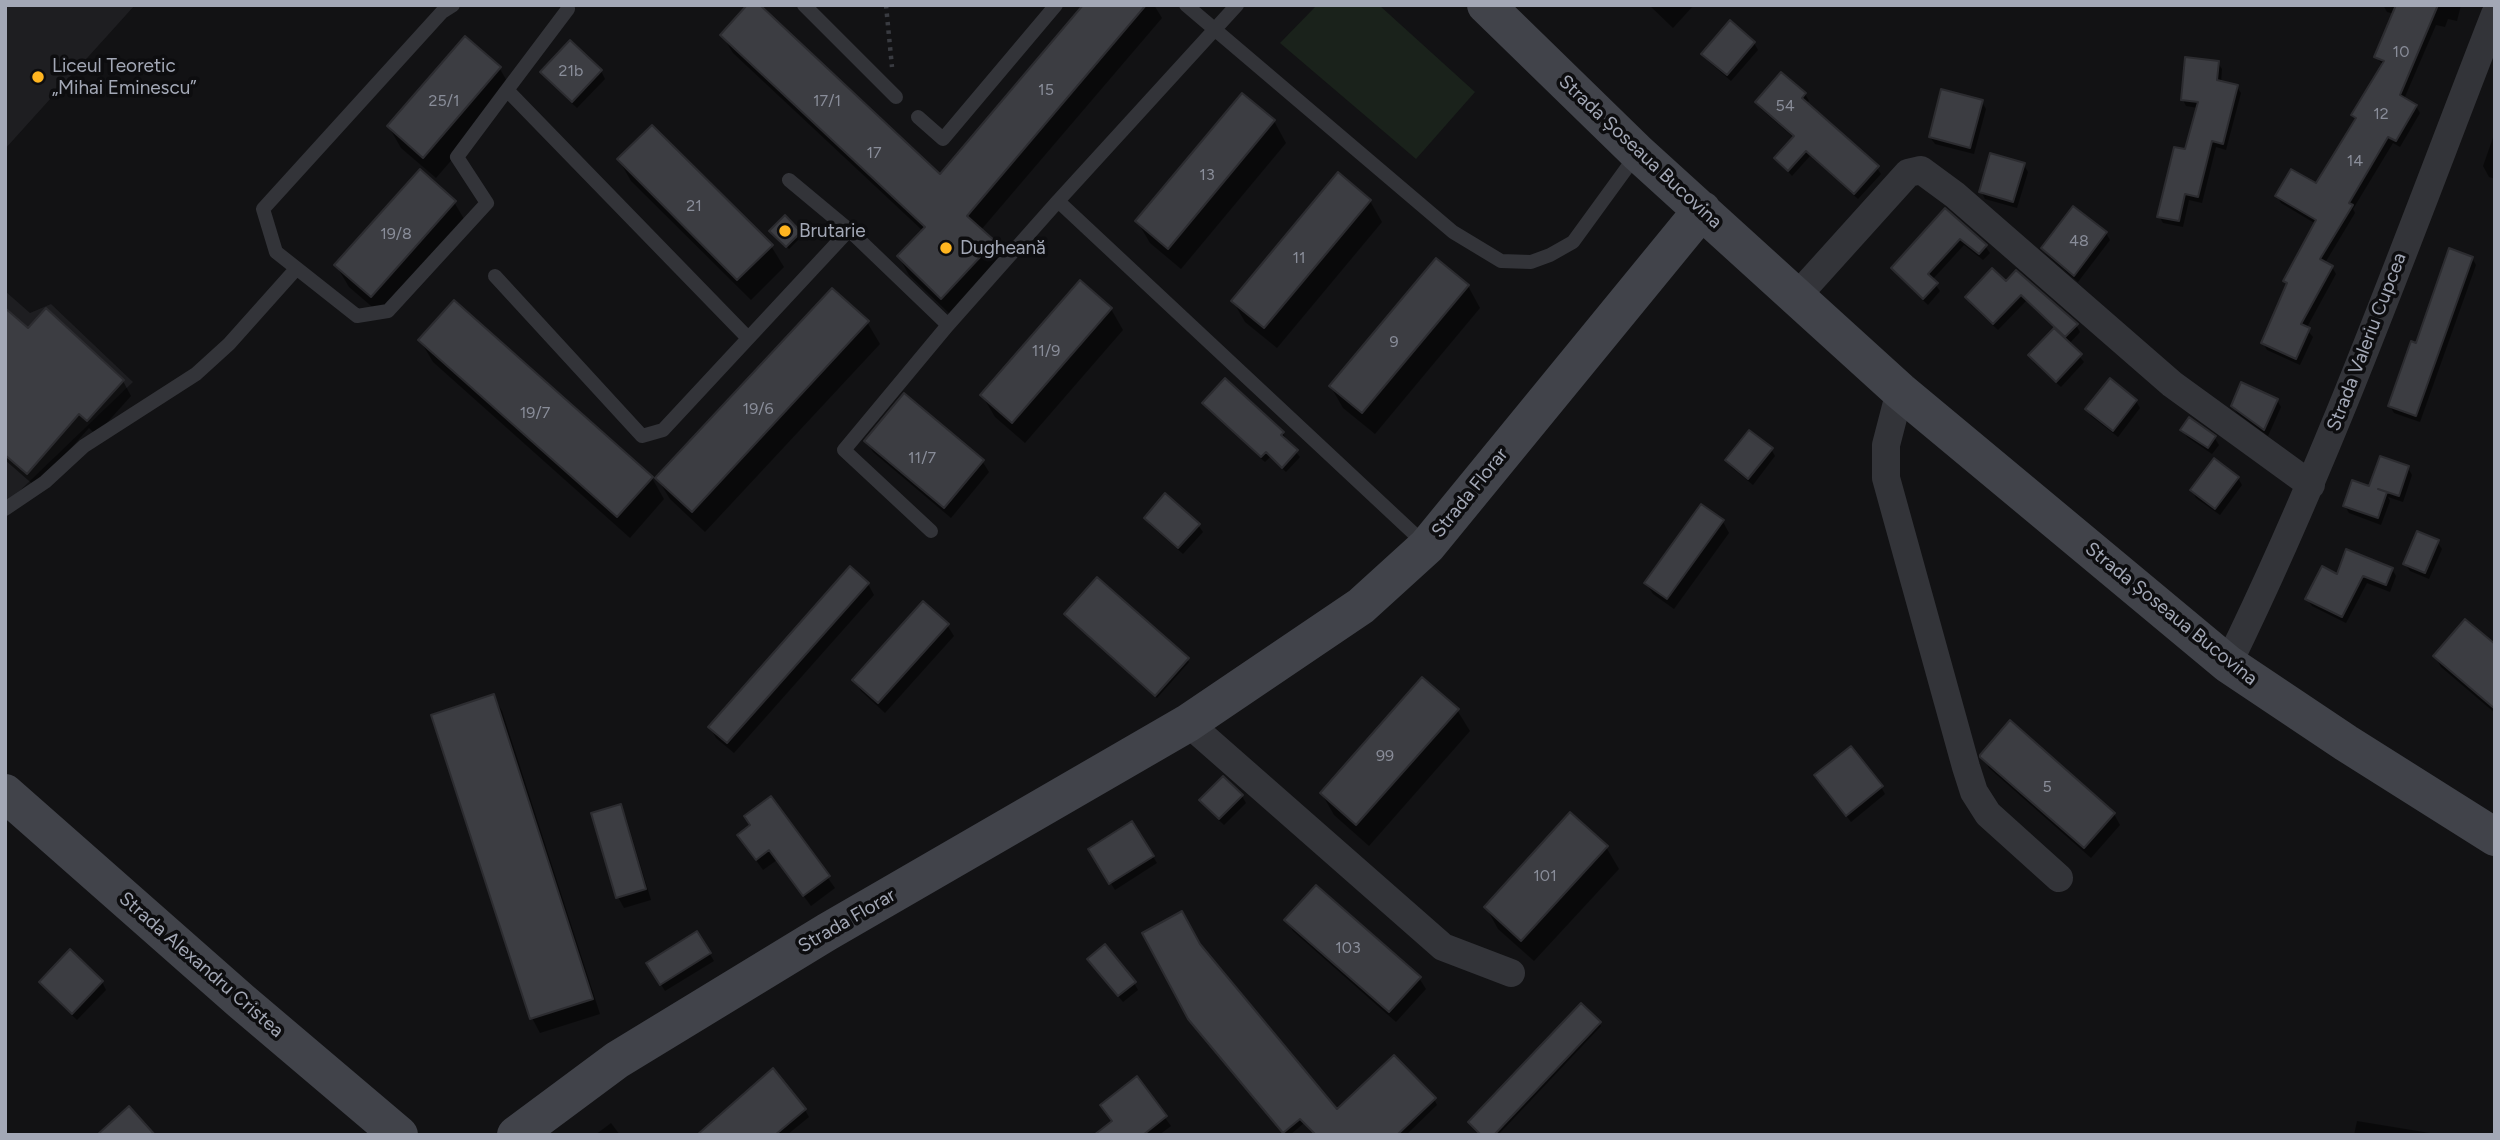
<!DOCTYPE html>
<meta charset="utf-8">
<style>
body{margin:0}
#map{position:relative;width:2500px;height:1140px;overflow:hidden;background:#121214;font-family:Figtree,sans-serif}
canvas{display:block}
.frame{position:absolute;inset:0;border:7px solid #a3a8b6;pointer-events:none}
</style>
<div id="map">
<canvas width="2500" height="1140"></canvas>
<div class="frame"></div>
</div>
<script>
const c = document.querySelector('canvas').getContext('2d');
c.lineJoin = 'round';
function fillPath(path, color) { c.fillStyle = color; c.fill(path, 'evenodd'); }
function trace(path, color, width, dash) { c.strokeStyle = color; c.lineWidth = width; c.lineCap = dash ? 'butt' : 'round'; c.setLineDash(dash || []); c.stroke(path); }
function label(font, color, halo, rows, align = 'center') {
  c.font = font + ' Figtree,sans-serif'; c.lineWidth = 7; c.setLineDash([]); c.textBaseline = 'middle'; c.strokeStyle = halo; c.fillStyle = color; for (const [text, x, y, turn = 0] of rows) {
    c.save(); c.translate(x, y); c.rotate((+turn || 0) * Math.PI / 180); c.textAlign = isNaN(turn) ? turn : align; if (halo) c.strokeText(text, 0, 0); c.fillText(text, 0, 0); c.restore();
  }
}
fillPath(new Path2D(`
 M5,5H135L5,149Z
 M5,291L30,313L51,304L133,382L5,505Z`), '#1e1e21');
fillPath(new Path2D(`
 M1317,5H1379L1475,92L1416,159L1280,43Z`), '#1a221b');
fillPath(new Path2D(`
 M1085,5H1154L1162,18L981,230L993,242L1004,260L952,316L909,275L899,257L923,231L733,53L722,35L940,176Z
 M1649,5H1694L1673,28Z
 M2383,5H2461L2457,21L2448,19L2445,27L2436,25L2404,99L2416,106L2420,113L2400,147L2393,143L2353,209L2355,213L2325,263L2332,267L2336,274L2306,329L2313,337L2300,365L2267,350L2263,343L2288,286L2285,281L2316,224L2281,203L2277,196L2317,186L2356,120L2353,115L2383,65L2376,57L2394,14L2387,12Z
 M465,39L500,69L512,90L436,178L401,148L389,127Z
 M570,42L601,71L605,79L577,108L546,79L542,72Z
 M1754,43L1758,50L1731,81L1708,61L1703,54Z
 M2218,63L2222,69L2221,83L2237,87L2241,93L2226,150L2216,147L2202,203L2189,200L2183,227L2163,223L2159,216L2187,152L2198,108L2186,106L2183,100Z
 M1805,94L1809,101L1806,104L1877,168L1881,174L1858,199L1810,156L1792,176L1776,158L1794,138L1761,109L1758,103Z
 M1982,102L1986,109L1974,154L1935,144L1930,137Z
 M1274,121L1286,143L1181,269L1150,243L1137,221Z
 M2495,132V179L2489,177L2483,166Z
 M619,160L771,246L784,267L751,300L631,181Z
 M2024,165L2028,172L2017,208L1985,199L1981,191Z
 M1370,201L1382,222L1277,348L1245,322L1233,301Z
 M454,202L467,224L384,317L349,287L336,265Z
 M1945,211L1985,246L1990,253L1983,260L1964,245L1932,280L1940,291L1928,305L1897,275L1893,268Z
 M785,218L802,236L789,249L773,234Z
 M2106,233L2110,240L2078,282L2047,255L2043,248Z
 M2472,258L2476,265L2420,422L2394,413L2390,406L2417,345Z
 M2006,283L2076,325L2080,332L2069,344L2084,362L2061,387L2034,363L2030,356L2055,329L2026,301L1998,330L1971,305L1967,298Z
 M1468,286L1480,308L1375,434L1343,408L1331,387Z
 M1111,309L1123,330L1025,443L995,417L982,395Z
 M5,310L28,331L123,381L131,396L96,435L89,428L36,487L5,460Z
 M867,322L880,344L705,532L670,499L657,478Z
 M420,340L652,478L664,499L630,538L433,362Z
 M2277,400L2281,407L2268,436L2237,413L2233,406Z
 M2136,401L2140,408L2118,437L2091,416L2087,409Z
 M1204,403L1283,433L1286,439L1285,440L1300,457L1286,472L1270,457L1265,462L1207,409Z
 M2183,430L2214,437L2219,445L2212,454L2187,437Z
 M866,441L982,461L989,472L951,518L873,452Z
 M1771,449L1775,456L1753,485L1731,467L1727,460Z
 M2408,468L2412,475L2403,502L2388,497L2390,501L2381,525L2349,513L2345,506L2370,488Z
 M2238,478L2242,485L2220,515L2196,498L2192,490Z
 M1701,506L1723,522L1729,533L1674,609L1653,594L1646,583Z
 M1146,518L1198,525L1203,532L1183,554L1150,525Z
 M2437,542L2442,549L2429,579L2410,571L2405,564Z
 M2392,569L2396,576L2390,592L2367,583L2346,623L2312,606L2307,599L2337,576Z
 M868,584L874,595L734,753L716,738L710,727Z
 M1066,614L1187,659L1189,662L1157,698Z
 M947,625L954,636L885,713L861,691L855,680Z
 M2495,647V713L2441,667L2435,656Z
 M493,696L502,711L600,1014L540,1033L532,1018Z
 M1457,710L1470,731L1369,846L1334,815L1322,794Z
 M1982,755L2114,814L2120,825L2091,858L1989,768Z
 M1816,776L1881,787L1885,794L1851,822Z
 M1242,796L1246,803L1224,825L1206,808L1201,800Z
 M771,798L835,888L811,906L777,860L763,870L746,846L751,826Z
 M620,806L626,817L651,900L624,908L618,897Z
 M1132,823L1157,863L1115,890L1090,849Z
 M1606,847L1619,869L1534,961L1498,929L1486,907Z
 M1287,920L1419,978L1426,989L1396,1022L1293,931Z
 M697,933L714,961L665,991L648,963Z
 M1199,945L1337,1112L1434,1099L1437,1105L1406,1135H1315L1304,1123L1290,1135H1285L1193,1024Z
 M70,952L102,982L106,990L77,1020L45,989L41,982Z
 M1094,967L1134,983L1138,990L1123,1002Z
 M1599,1023L1601,1026L1498,1135H1482Z
 M1136,1079L1171,1126L1159,1135H1097L1113,1123L1102,1106Z
 M805,1110L809,1117L787,1135H700Z
 M2357,1121L2442,1135H2354Z
 M611,1123L620,1135H595Z`), '#0007');
const building = new Path2D(`
 M747,5H760L940,174L1083,5H1146L967,216L995,241L941,299L897,256L925,227L720,35Z
 M2396,5H2438L2400,95L2417,105L2396,141L2388,137L2349,203L2353,205L2320,259L2333,266L2301,324L2310,328L2296,359L2261,343L2287,283L2283,281L2316,220L2275,196L2291,169L2316,183L2356,118L2351,115L2384,61L2374,57Z
 M1730,20L1755,42L1727,75L1701,54Z
 M465,36L501,67L423,158L387,126Z
 M570,40L602,70L572,102L540,72Z
 M2185,57L2219,61L2217,80L2238,85L2223,144L2212,141L2198,197L2185,194L2179,221L2157,217L2174,147L2185,149L2198,102L2181,100Z
 M1781,72L1806,93L1802,98L1879,166L1854,194L1806,151L1788,171L1774,158L1794,136L1755,102Z
 M1941,89L1983,100L1970,148L1929,137Z
 M1242,93L1275,120L1168,249L1135,221Z
 M652,125L773,245L737,280L617,159Z
 M1990,153L2025,163L2013,202L1979,192Z
 M420,169L456,201L371,297L334,265Z
 M1338,172L1371,200L1264,328L1231,301Z
 M2073,206L2107,232L2074,276L2041,248Z
 M1945,208L1987,245L1979,254L1960,239L1928,274L1938,283L1923,299L1891,268Z
 M785,215L801,232L786,247L769,231Z
 M2449,248L2473,257L2416,416L2388,406L2411,341L2416,343Z
 M1436,258L1469,285L1362,413L1329,386Z
 M1992,268L2006,281L2016,270L2078,324L2065,337L2021,295L1993,324L1965,297Z
 M1080,280L1112,308L1012,423L980,395Z
 M832,288L869,321L692,512L655,478Z
 M454,300L653,477L617,517L418,340Z
 M5,308L28,328L46,308L124,380L87,421L79,414L27,474L5,455Z
 M2054,328L2082,354L2056,382L2028,355Z
 M1225,378L1284,432L1281,435L1298,450L1282,468L1266,452L1261,457L1202,403Z
 M2110,378L2137,400L2113,431L2085,409Z
 M2241,382L2278,399L2264,430L2231,406Z
 M904,393L984,460L944,508L864,441Z
 M2189,417L2216,436L2208,448L2180,430Z
 M1749,430L1773,448L1748,479L1725,460Z
 M2380,456L2409,466L2399,496L2378,489L2387,492L2378,518L2343,506L2352,480L2369,486Z
 M2214,458L2239,477L2215,509L2190,490Z
 M1165,493L1200,524L1178,548L1144,518Z
 M1701,504L1724,520L1667,599L1644,583Z
 M2417,531L2439,540L2425,573L2403,564Z
 M2346,549L2393,568L2386,585L2363,576L2342,617L2305,599L2322,566L2337,574Z
 M850,566L869,583L727,743L708,727Z
 M1097,577L1189,658L1155,696L1064,614Z
 M923,601L949,624L878,703L852,680Z
 M2465,619L2495,644V709L2433,656Z
 M1422,677L1459,709L1356,825L1320,793Z
 M494,694L593,999L530,1019L431,715Z
 M2010,720L2115,813L2084,848L1980,757V755Z
 M1851,746L1883,786L1846,816L1814,775Z
 M1223,776L1243,795L1219,819L1199,800Z
 M771,796L830,876L803,896L769,850L756,860L737,835L750,825L744,816Z
 M621,804L646,889L616,898L591,813Z
 M1570,812L1608,846L1521,941L1484,907Z
 M1132,821L1154,856L1109,884L1088,849Z
 M1316,885L1421,977L1389,1012L1284,920Z
 M1182,911L1200,944L1337,1109L1394,1055L1436,1098L1397,1135H1316L1300,1119L1283,1133L1188,1019L1142,933Z
 M697,931L711,953L660,985L646,963Z
 M1105,944L1136,982L1118,996L1087,959Z
 M70,949L103,981L72,1014L39,982Z
 M1581,1003L1601,1022L1494,1135H1481L1468,1122Z
 M773,1068L806,1109L775,1135H697Z
 M1137,1076L1167,1116L1143,1135H1094L1112,1121L1100,1105Z
 M129,1106L155,1135H97Z`);
fillPath(building, '#3c3d42');
trace(building, '#2c2c30', 2);
trace(new Path2D(`
 M886,5L892,67`), '#393b41', 4.5, [3.5, 5]);
trace(new Path2D(`
 M453,5L442,12L263,209L276,252L357,316L388,311L487,203L457,157L507,90L747,337
 M804,5L896,97
 M1186,5L1453,232L1501,261L1531,262L1550,255L1573,242L1637,154
 M507,90L568,9L567,5
 M918,117L943,139L1056,5
 M1058,201L1237,5
 M849,230L948,325
 M495,276L642,436L663,430L849,230L789,180
 M5,509L45,482L84,446L196,374L229,344L296,269
 M931,531L844,450L948,325L1058,201L1425,544`), '#333439', 14);
trace(new Path2D(`
 M1797,296L1908,173L1921,170L1955,195L2172,384L2311,485
 M1900,391L1886,445V478L1966,767L1974,792L1988,814L2059,878
 M2228,664C2331,454 2410,232 2495,14
 M1188,723L1443,947L1511,973`), '#333439', 28);
trace(new Path2D(`
 M1486,5L1638,153L1900,391L2228,664L2346,743L2495,837
 M5,793L241,1001L399,1135
 M516,1135L617,1060L827,932L1188,723L1361,606L1427,546L1702,210`), '#41434a', 38);
for (const [x, y, r, color] of [
 [38,77,7,"#ffb520"],
 [785,231,7,"#ffb520"],
 [946,248,7,"#ffb520"]
]) { const dot = new Path2D(); dot.arc(x, y, r, 0, 2 * Math.PI); c.fillStyle = color; c.fill(dot); trace(dot, '#0d0d0f', 2.5); }
label('16px', '#898d99', null, [
 ["10",2401,52],
 ["21b",571,71],
 ["15",1046,90],
 ["25/1",444,101],
 ["17/1",827,101],
 ["54",1785,106],
 ["12",2381,114],
 ["17",874,153],
 ["14",2355,161],
 ["13",1207,175],
 ["21",694,206],
 ["19/8",396,234],
 ["48",2079,241],
 ["11",1299,258],
 ["9",1394,342],
 ["11/9",1046,351],
 ["19/6",758,409],
 ["19/7",535,413],
 ["11/7",922,458],
 ["99",1385,756],
 ["5",2047,787],
 ["101",1545,876],
 ["103",1348,948]
]);
label('19px', '#a3a8b6', '#0d0d0f', [
 ["Liceul Teoretic",52,66],
 ["„Mihai Eminescu”",52,88],
 ["Brutarie",799,231],
 ["Dugheană",960,248]
], 'left');
label('19px', '#a3a8b6', '#0d0d0f', [
 ["Strada Șoseaua Bucovina",1640,152,43],
 ["Strada Valeriu Cupcea",2367,342,-69],
 ["Strada Florar",1470,493,-51],
 ["Strada Șoseaua Bucovina",2171,614,39],
 ["Strada Florar",847,921,-30],
 ["Strada Alexandru Cristea",201,965,41]
]);
</script>
